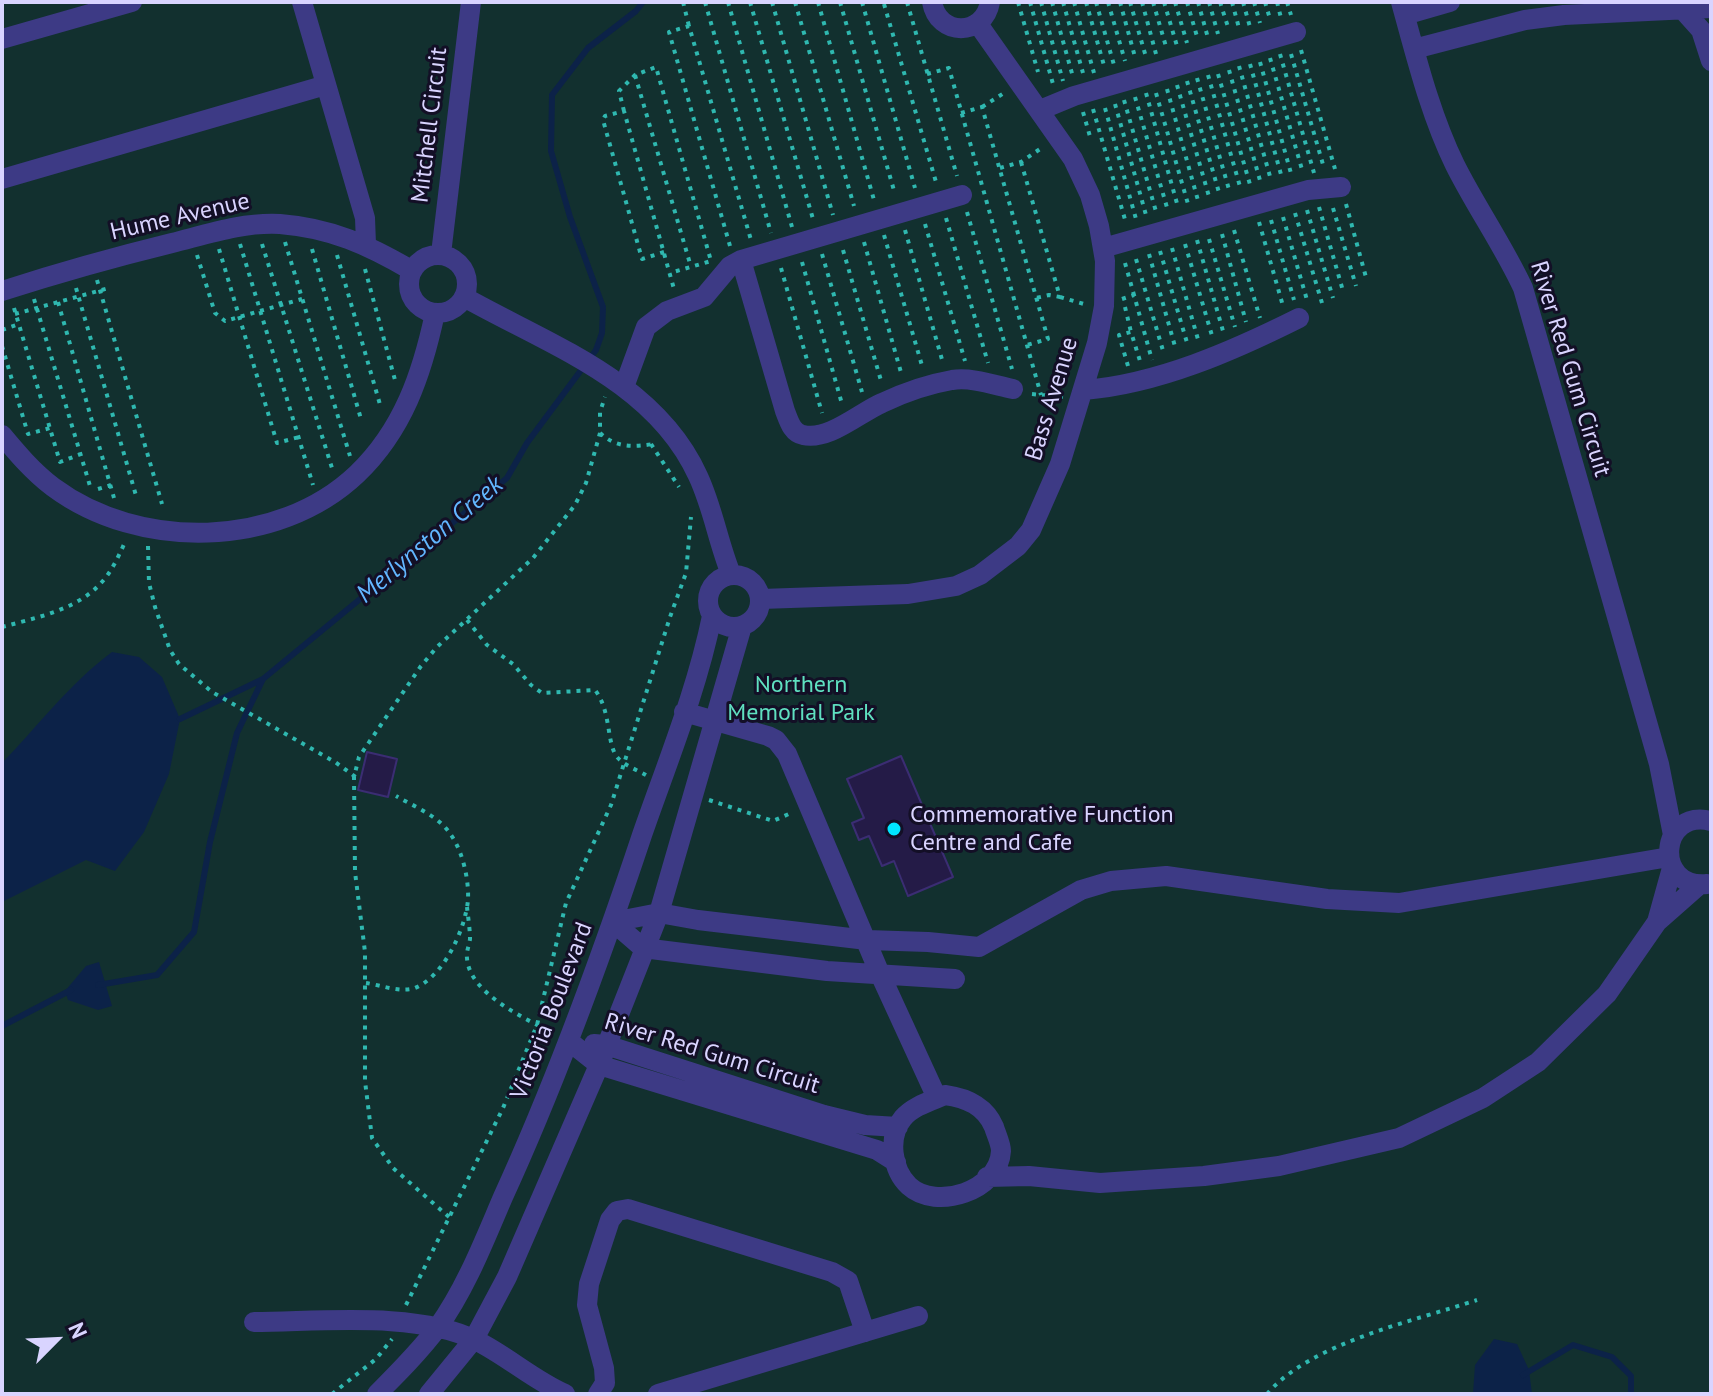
<!DOCTYPE html>
<style>
body{margin:0}
#map{position:relative;width:1713px;height:1396px;overflow:hidden;background:#130f26;font-family:"PT Sans",sans-serif}
canvas{display:block}
.frame{position:absolute;inset:0;border:4px solid #d9d4ff;pointer-events:none}
.north{position:absolute;left:16px;top:1300px;width:80px;height:80px;-webkit-text-stroke:6px #130f26;paint-order:stroke;rotate:66deg;font-size:22px;font-weight:700;line-height:32px;text-align:center;color:#d9d4ff}
.north::after{content:'';display:block;margin:auto;width:28px;height:36px;background:#d9d4ff;clip-path:polygon(50% 0,100% 100%,50% 72%,0 100%)}
</style>
<div id="map">
<canvas width="1713" height="1396"></canvas>
<div class="frame"></div>
<div class="north">N</div>
</div>
<script>
const c = document.querySelector('canvas').getContext('2d');
c.lineJoin = 'round';
function fillPath(path, color) { c.fillStyle = color; c.fill(path, 'evenodd'); }
function trace(path, color, width, dash) { c.strokeStyle = color; c.lineWidth = width; c.lineCap = dash ? 'butt' : 'round'; c.setLineDash(dash || []); c.stroke(path); }
function label(font, color, halo, rows, align = 'center') {
  c.font = font + ' "PT Sans",sans-serif'; c.lineWidth = 6; c.setLineDash([]); c.textBaseline = 'middle'; c.strokeStyle = halo; c.fillStyle = color; for (const [text, x, y, turn = 0] of rows) {
    c.save(); c.translate(x, y); c.rotate((+turn || 0) * Math.PI / 180); c.textAlign = isNaN(turn) ? turn : align; if (halo) c.strokeText(text, 0, 0); c.fillText(text, 0, 0); c.restore();
  }
}
fillPath(new Path2D(`
 M2,2H1711V1394H2Z`), '#12302f');
fillPath(new Path2D(`
 M112,652L139,657L162,677L180,719L169,774L144,832L115,871L86,860L2,902V763C38,726 70,683 112,652Z
 M99,962L112,1006L98,1010L68,1000L65,991L86,966Z
 M1494,1339L1517,1344L1529,1370L1532,1394H1473L1475,1365Z`), '#0c2248');
trace(new Path2D(`
 M180,719L263,679L507,478L527,443L596,350L602,333L603,307L570,217L551,151L552,95L588,48L636,11L643,2
 M98,985L157,975L194,932L210,842L237,733L263,679
 M2,1026L71,990
 M1523,1375L1573,1345L1612,1357L1631,1376V1394`), '#0c2248', 6);
const building = new Path2D(`
 M367,752L397,759L388,797L358,790Z
 M901,756L953,877L908,896L894,861L882,866L869,836L859,840L852,823L864,818L847,779Z`);
fillPath(building, '#241b47');
trace(building, '#3b2d73', 2);
trace(new Path2D(`
 M683,2L689,26
 M705,2L771,233
 M728,2L792,227
 M750,2L813,219
 M772,2L833,215
 M795,2L854,206
 M818,2L874,200
 M840,2L895,194
 M862,2L915,188
 M907,2L957,176
 M1018,2L1038,72
 M1030,2L1053,84
 M1041,2L1063,81
 M1052,2L1073,77
 M1063,2L1083,73
 M1074,2L1094,73
 M1086,2L1105,69
 M1096,2L1114,65
 M1108,2L1125,61
 M1120,2L1135,57
 M1130,2L1146,57
 M1142,2L1156,54
 M1153,2L1167,50
 M1164,2L1177,46
 M1175,2L1187,43
 M1187,2L1198,40
 M1198,2L1208,38
 M1209,2L1218,34
 M1220,2L1229,30
 M1232,2L1239,28
 M1243,2L1250,27
 M1254,2L1260,23
 M1265,2L1270,19
 M1277,2L1281,18
 M1287,2L1291,15
 M884,4L936,182
 M1301,50L1335,169
 M1280,54L1314,173
 M1291,54L1324,168
 M1270,58L1303,173
 M1260,62L1292,177
 M1250,64L1282,178
 M1239,66L1271,180
 M1229,70L1261,184
 M927,74L949,68L1041,395
 M1218,74L1251,188
 M635,75L691,267
 M1208,75L1241,190
 M1197,78L1230,193
 M1187,81L1220,196
 M1177,85L1210,200
 M1167,89L1199,204
 M1146,93L1178,207
 M1156,93L1188,204
 M1135,97L1168,211
 M1124,100L1157,215
 M1115,104L1146,215
 M982,107L1004,93
 M1105,108L1136,219
 M1093,109L1126,223
 M624,111L619,91L635,75L656,67L711,261L670,273
 M1083,112L1091,140
 M961,113L982,107L1048,339L1027,345
 M1021,162L1060,297L1049,295L1036,298
 M1000,168L1021,162L1043,147
 M1346,204L1367,281
 M1319,207L1343,291
 M1333,208L1356,286
 M1307,210L1333,298
 M967,212L1012,369
 M1295,213L1322,303
 M1283,217L1307,300
 M946,218L988,363
 M1271,220L1294,300
 M1259,222L1283,306
 M925,224L965,361
 M905,230L943,363
 M1234,230L1260,318
 M1222,234L1246,322
 M884,235L923,369
 M1209,239L1235,327
 M1197,240L1223,331
 M285,242L350,456
 M864,242L902,376
 M240,244L313,485
 M262,244L332,468
 M1185,244L1213,339
 M730,246L669,32L689,26L751,240
 M1172,248L1199,343
 M219,249L277,443L299,437
 M312,249L361,419
 M843,250L882,384
 M1160,251L1188,346
 M664,252L642,259L603,120L605,116L624,111L674,289
 M822,254L862,392
 M1149,254L1176,350
 M197,255L215,313L225,321L302,299
 M337,255L381,408
 M1136,259L1164,354
 M802,262L842,404
 M1125,263L1134,295
 M781,268L822,413
 M365,269L395,380
 M97,280L162,504
 M76,288L137,499
 M1060,297L1084,304
 M34,299L90,486
 M1122,299L1134,295L1152,360
 M58,302L114,498
 M1125,307L1131,332
 M14,308L60,462L81,454
 M15,314L109,288
 M2,330L19,324
 M2,346L28,434L50,428
 M1128,366L1119,335L1131,332L1140,361
 M1032,394L1063,397
 M600,433C616,448 633,447 653,444
 M651,444L679,487
 M98,489L111,485
 M148,546L149,583L155,607L170,650L179,664L212,692L335,762L357,778
 M467,620L487,645L513,664L531,685L542,693L595,690C612,712 606,745 618,758C624,765 637,770 646,775
 M2,627C35,618 76,610 100,584C112,572 119,555 126,540
 M709,800L773,821L791,813
 M467,907C468,917 470,929 470,939C469,946 466,952 467,958C469,993 524,1018 551,1032
 M366,983C380,985 401,993 415,988C444,976 465,930 468,900C469,880 463,852 451,835C439,816 415,807 396,796
 M449,1217L393,1168L372,1138L365,1081V952L355,872L354,777L359,757L421,666L437,647L533,558L575,505L586,483L600,433V412L605,397
 M406,1305L503,1108L537,1025L566,903L611,805L670,617L686,573L691,517
 M332,1394L376,1359L392,1339
 M1267,1394C1310,1343 1414,1321 1477,1300`), '#2fb8b0', 4, [4, 6]);
trace(new Path2D(`
 M302,2L365,218L366,244
 M932,2C938,37 984,37 990,2
 M1401,2C1416,56 1430,114 1455,165C1476,207 1503,245 1523,288L1659,764L1673,835
 M1684,11L1701,30L1711,61
 M1405,15L1450,2
 M2,39L132,2
 M1414,49L1525,20L1564,15L1711,8
 M1040,110L1074,96L1296,32
 M2,179L326,85
 M1103,248L1308,190L1341,187
 M441,254L471,2
 M409 284a29 29 0 1 1 58 0a29 29 0 1 1-58 0Z
 M741,260L785,411C789,421 792,433 803,435C829,441 859,413 882,403C903,393 929,384 952,380C972,377 994,385 1013,389
 M2,291C58,273 115,257 172,243C208,234 243,222 280,224C331,228 368,245 411,270
 M464,297C549,345 655,381 698,476C713,508 718,542 731,574
 M624,387L646,327L667,311L704,297L730,266L741,260L962,195
 M1084,390C1158,384 1233,351 1299,318
 M2,435C17,453 33,472 53,487C139,551 278,549 357,474C403,430 422,374 435,313
 M708 601a26 26 0 1 1 52 0a26 26 0 1 1-52 0Z
 M761,599L908,594L956,586L980,575L1018,546L1031,530L1060,464L1097,343L1104,306L1105,261L1099,226L1090,195L1073,159L978,24
 M684,712L768,736L776,740L787,754L880,974L937,1098
 M1707,884C1653,889 1659,808 1711,821
 M613,922L659,913L698,920L867,940L928,942L979,947L1081,890L1111,881L1166,876L1327,899L1399,903L1669,857
 M613,922L643,948L827,971L955,979
 M1657,922L1672,868
 M570,1042L599,1065L877,1150L896,1162
 M594,1044L606,1045L824,1115L865,1125L898,1127
 M945,1095C967,1098 985,1106 994,1127C996,1134 1001,1144 1001,1151C999,1191 936,1211 909,1186C892,1170 887,1137 903,1118C913,1106 931,1101 945,1095Z
 M987,1177L1029,1176L1100,1183L1204,1176L1279,1166L1399,1138L1483,1098L1538,1062L1607,994L1657,922L1699,885
 M254,1322C318,1322 417,1311 475,1340C506,1355 533,1380 565,1394
 M377,1394C398,1373 420,1351 438,1327C466,1288 484,1241 503,1197C557,1079 601,958 642,835C667,763 697,690 712,616
 M429,1394L474,1339L507,1277L599,1065L659,913L742,626
 M598,1394L605,1383L604,1368L587,1305L589,1284L610,1220L617,1211L628,1209L832,1272L848,1281L865,1332
 M658,1394L918,1316`), '#3d3a85', 20);
for (const [x, y, r, color] of [
 [894,829,8,"#00e5ff"]
]) { const dot = new Path2D(); dot.arc(x, y, r, 0, 2 * Math.PI); c.fillStyle = color; c.fill(dot); trace(dot, '#130f26', 3); }
label('24px', '#d9d4ff', '#130f26', [
 ["Mitchell Circuit",430,125,-83],
 ["Hume Avenue",180,217,-13],
 ["River Red Gum Circuit",1570,369,73],
 ["Bass Avenue",1052,399,-73],
 ["Victoria Boulevard",552,1011,-69],
 ["River Red Gum Circuit",712,1054,17]
]);
label('24px', '#5fe0c0', '#130f26', [
 ["Northern",801,685],
 ["Memorial Park",801,713]
]);
label('24px', '#d9d4ff', '#130f26', [
 ["Commemorative Function",910,815],
 ["Centre and Cafe",910,843]
], 'left');
label('italic 26px', '#62b6ff', '#130f26', [
 ["Merlynston Creek",430,540,-40]
]);
</script>
